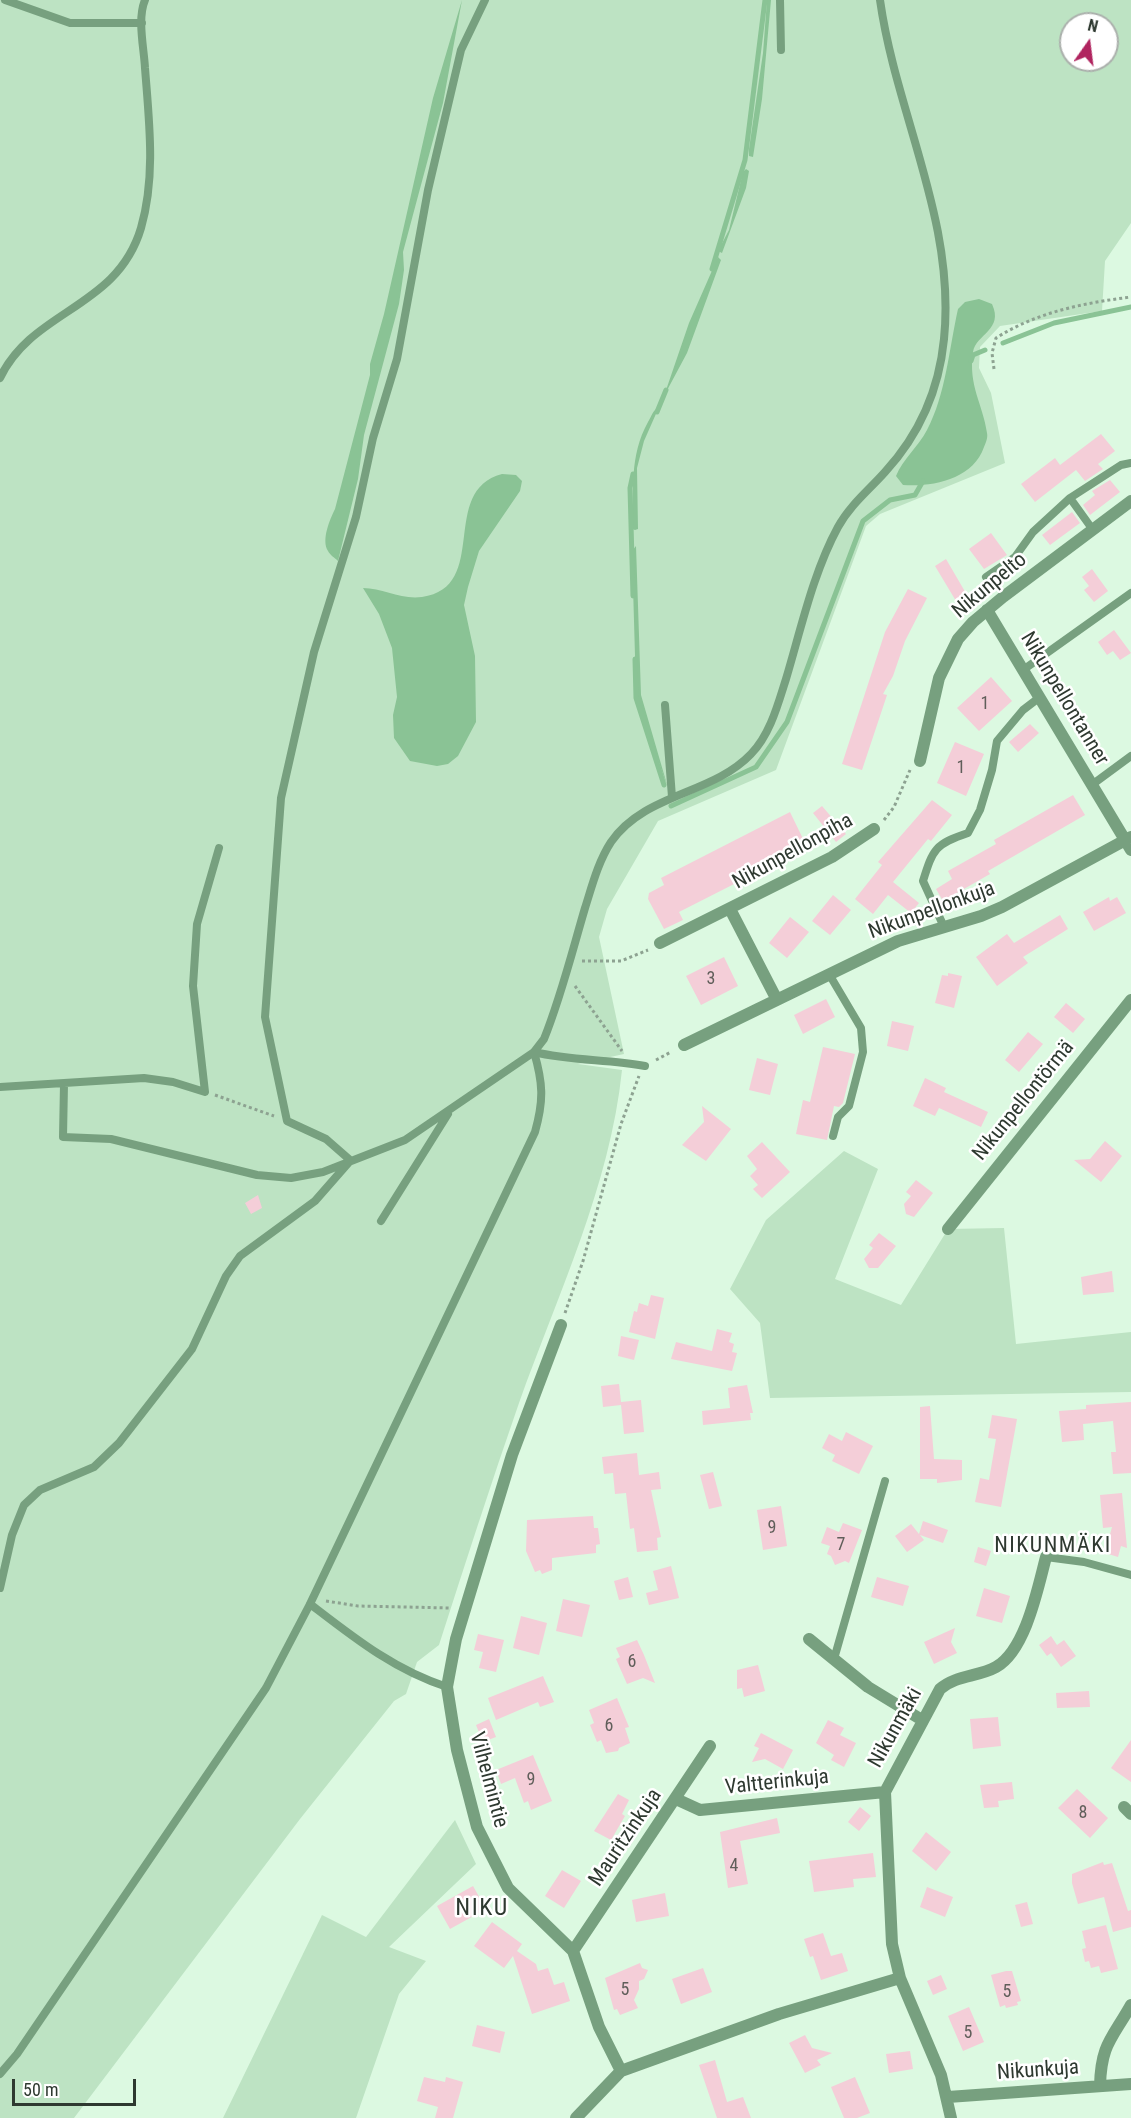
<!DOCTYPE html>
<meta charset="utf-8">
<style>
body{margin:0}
#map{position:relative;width:1131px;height:2118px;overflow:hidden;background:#dcf9e1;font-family:"Roboto Condensed",sans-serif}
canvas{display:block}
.north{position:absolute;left:1059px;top:12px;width:60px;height:60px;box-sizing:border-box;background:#fff;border:2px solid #abb0ac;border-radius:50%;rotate:14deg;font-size:16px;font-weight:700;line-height:24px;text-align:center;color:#2e3930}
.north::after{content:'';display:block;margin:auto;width:21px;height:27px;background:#b0245f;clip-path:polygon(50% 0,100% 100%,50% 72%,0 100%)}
.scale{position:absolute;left:12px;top:2079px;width:124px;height:27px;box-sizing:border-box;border:3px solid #2e3930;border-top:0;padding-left:8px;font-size:18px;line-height:21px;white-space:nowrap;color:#2e3930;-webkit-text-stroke:4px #fff;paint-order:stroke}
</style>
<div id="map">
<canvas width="1131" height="2118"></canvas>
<div class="north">N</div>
<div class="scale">50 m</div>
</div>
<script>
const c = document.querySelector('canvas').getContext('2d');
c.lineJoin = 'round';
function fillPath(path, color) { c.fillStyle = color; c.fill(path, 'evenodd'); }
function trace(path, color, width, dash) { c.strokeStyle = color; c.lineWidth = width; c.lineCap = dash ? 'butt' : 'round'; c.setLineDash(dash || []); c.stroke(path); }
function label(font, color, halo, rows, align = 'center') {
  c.font = font + ' "Roboto Condensed",sans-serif'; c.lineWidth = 5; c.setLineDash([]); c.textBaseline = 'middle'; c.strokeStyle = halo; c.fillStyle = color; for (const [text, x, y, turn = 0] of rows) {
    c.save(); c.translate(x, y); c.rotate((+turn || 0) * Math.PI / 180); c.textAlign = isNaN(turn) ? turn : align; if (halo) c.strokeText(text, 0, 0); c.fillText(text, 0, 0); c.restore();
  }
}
fillPath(new Path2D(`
 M0,0H1131V223L1105,261L1102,311L1000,326L980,347L979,368L991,393L1005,463L880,514L866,526L776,770L658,821L607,909L599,937L624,1054L578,1064L622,1070C610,1186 558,1294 519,1403C491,1483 465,1564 439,1645L417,1662L406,1694L394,1701L300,1819L74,2118H0ZM1071,24H1107V60H1071Z
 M844,1151L878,1169L835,1279L901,1305L948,1229L1004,1228L1016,1344L1131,1332V1392L770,1398L760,1323L730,1289L766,1220Z
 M455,1820L476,1864L389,1947L426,1961L399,1994L356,2118H223L322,1915L366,1937Z`), '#bde3c3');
fillPath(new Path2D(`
 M462,0L443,103L403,252L404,270L399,304L364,435L358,479L338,561C335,558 330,555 328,551C321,540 330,519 335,509L370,375V364L384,314L433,98Z
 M767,0H771L762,99L753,157L749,156V149L763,53Z
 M746,169L749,171L746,188L722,253L718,251L729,230L743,172Z
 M718,257L721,260L687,353L664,396L689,323Z
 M979,299L992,304C1004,330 976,334 973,352C968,386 983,404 987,433C988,438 986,442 984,447C973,479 934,487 903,485L896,476C903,459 918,447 927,430C946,394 949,349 958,309L965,302Z
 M659,407L644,441L637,468L638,529L635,530L632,529C634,491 629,456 648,422C652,415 653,410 659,407Z
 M502,474L516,475L522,481L520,491L479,551L468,587L464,605L475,656L476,722L458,756L448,764L437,766L410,761L394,738L393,715L397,697L392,648L379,614L363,588C383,588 401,600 422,597C491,587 438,491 502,474Z
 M636,546L641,695L668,788L638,704L636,691L632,551Z`), '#8ac395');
trace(new Path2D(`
 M712,269L745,160L765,0
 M1003,343L1054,323L1131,307
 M971,361L973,355L985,350
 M657,412L666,390
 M633,596L630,488L633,474
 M635,659L636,698L664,785
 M671,806L756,767L787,722L863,521L890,500L915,495L923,481`), '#8ac395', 5);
fillPath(new Path2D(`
 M1101,434L1115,451L1098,464L1103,469L1085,481L1076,470L1035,502L1021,484L1055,458L1060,465Z
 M1110,480L1120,492L1090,515L1083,505L1095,495L1092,491Z
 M1072,512L1080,523L1050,545L1042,535Z
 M991,533L1007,555L984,569L969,549Z
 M946,559L967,595L956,601L935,566Z
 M1092,569L1108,591L1094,602L1084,590L1089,586L1082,577Z
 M908,589L927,598L905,641L893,676L883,694L887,695L862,770L842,764L885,632Z
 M1114,630L1131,653L1120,660L1113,651L1107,655L1098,642Z
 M991,677L1012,701L979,731L957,708Z
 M1030,724L1039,733L1018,752L1009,742Z
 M955,742L984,754L966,796L937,783Z
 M1073,795L1085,815L988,871L990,874L943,901L936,889L952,879L948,871L996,844L994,840Z
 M932,800L952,815L931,841L928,839L893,882L919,903L911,913L888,895L873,914L855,899L882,865L878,862Z
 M822,806L846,834L836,842L813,813Z
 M790,812L807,847L679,912L683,920L664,929L648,899L649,893L664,885L661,878Z
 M833,895L851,910L830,935L812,921Z
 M1109,897L1110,901L1117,897L1126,913L1094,931L1083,912Z
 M1060,915L1068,929L1023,957L1028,963L997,986L976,957L1007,934L1014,943Z
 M790,917L809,932L787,958L769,943Z
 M724,957L738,986L701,1005L686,976Z
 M948,973L962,976L954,1008L935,1003L942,975L948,976Z
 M826,999L835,1017L803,1034L794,1015Z
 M1066,1003L1085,1019L1073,1033L1054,1017Z
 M892,1021L914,1026L908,1051L887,1046Z
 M1028,1032L1043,1044L1019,1072L1005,1060Z
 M823,1047L855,1054L843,1103L839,1107L834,1106L827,1140L796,1134L803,1100L810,1102Z
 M757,1058L778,1064L770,1095L749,1090Z
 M925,1078L946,1088L944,1092L988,1112L981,1127L939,1108L935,1116L913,1106Z
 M702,1106L731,1129L706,1161L682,1145L704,1122Z
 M1105,1141L1122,1156L1101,1182L1074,1160L1090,1159Z
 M762,1142L790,1172L762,1198L753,1189L758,1185L750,1176L757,1169L747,1156Z
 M916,1180L933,1193L914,1217L906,1214L904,1204L911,1196L906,1192Z
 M258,1195L262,1208L251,1214L245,1203Z
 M879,1233L896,1246L878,1268H869L864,1259L873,1248L869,1245Z
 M1112,1271L1114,1292L1083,1295L1081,1277Z
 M651,1295L664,1298L655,1339L629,1332L634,1311L637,1312L639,1303L648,1306Z
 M717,1329L732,1333L729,1342L734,1344L732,1352L737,1353L732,1371L671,1359L676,1342L712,1351Z
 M621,1336L639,1340L634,1360L618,1356Z
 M619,1384L621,1402L641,1400L644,1432L624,1434L621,1405L603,1407L601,1386Z
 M747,1385L753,1413H750L751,1420L703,1425L702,1411L730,1408L728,1388Z
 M1131,1402V1473L1113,1474L1111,1452H1116L1113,1421L1083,1424L1084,1440L1062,1442L1059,1411L1086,1409V1405Z
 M930,1406L934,1459L962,1460V1480L937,1483V1479H920V1407Z
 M992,1415L1017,1419L1001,1507L975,1502L980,1478L989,1480L996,1439L988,1438Z
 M846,1432L873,1446L859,1474L832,1461L835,1455L822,1448L829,1434L842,1441Z
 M637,1453L639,1475L659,1472L661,1489L651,1490L661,1537L657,1538L658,1550L637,1552L634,1528L630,1529L626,1493L615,1494L613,1473L604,1474L602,1457Z
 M713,1472L722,1506L709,1509L700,1475Z
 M1122,1493L1127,1548L1121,1546L1118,1557L1105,1553L1112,1527L1103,1528L1100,1495Z
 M781,1506L787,1546L763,1550L757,1510Z
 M593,1516L594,1528H598L600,1544L596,1545V1553L552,1558V1570L542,1574L540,1570L535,1572L526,1551L527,1520Z
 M923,1521L948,1530L943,1543L920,1535L924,1540L907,1552L895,1536L911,1524L919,1534Z
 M843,1523L862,1530L849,1563L845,1561L835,1565L831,1556L827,1554L830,1546L821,1543L827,1527L839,1532Z
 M978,1547L991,1551L986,1566L974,1562Z
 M671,1566L679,1598L649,1605L646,1593L658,1590L653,1571Z
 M628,1577L633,1597L619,1600L614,1581Z
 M877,1577L909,1586L903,1606L871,1597Z
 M984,1588L1010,1596L1002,1623L976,1616Z
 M563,1599L590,1605L582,1637L556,1631Z
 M521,1616L547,1623L539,1655L513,1648Z
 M955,1628L951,1642L957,1653L934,1664L924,1642Z
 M478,1634L504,1640L496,1672L479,1668L483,1652L474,1650Z
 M1051,1636L1057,1645L1064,1640L1076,1656L1061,1667L1051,1653L1047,1656L1039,1645Z
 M637,1640L644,1655L655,1683L643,1678L627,1684L616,1659L620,1657L616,1648Z
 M758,1665L765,1691L744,1697L742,1688L737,1689V1670Z
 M543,1676L554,1702L540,1707L538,1702L496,1720L488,1698Z
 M1089,1691L1090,1707L1057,1708L1056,1693Z
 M617,1698L629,1727L625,1728L630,1743L619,1748L618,1751L606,1753L601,1740L597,1742L590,1725L594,1723L589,1710Z
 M998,1717L1001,1746L973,1749L970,1719Z
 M489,1719L496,1737L483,1742L476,1725Z
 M828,1720L844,1728L840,1735L856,1743L844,1767L831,1760L834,1755L816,1743Z
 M761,1733L793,1750L783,1769L765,1759L752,1762L759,1748L754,1746Z
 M1131,1740V1782L1111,1768Z
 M533,1755L552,1801L531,1810L528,1801L524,1803L515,1778L501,1784L496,1770Z
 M1012,1782L1014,1799L998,1801L999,1807L984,1808L980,1785Z
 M1077,1789L1108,1818L1090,1838L1058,1808Z
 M618,1794L629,1800L622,1814L625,1816L611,1840L594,1831Z
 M860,1807L871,1816L859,1831L848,1822Z
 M777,1818L780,1833L740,1841L748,1884L728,1888L720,1832Z
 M926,1832L951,1852L936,1871L912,1851Z
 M873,1853L876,1877L853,1879L854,1887L814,1892L809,1861Z
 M1103,1862L1104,1865L1112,1863L1128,1911L1131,1910V1927L1113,1932L1104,1897L1078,1904L1072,1883V1874Z
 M562,1870L581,1881L564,1908L545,1896Z
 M473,1886L486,1909L450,1929L437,1906Z
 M927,1887L953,1897L945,1917L920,1907Z
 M665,1893L669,1916L636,1922L632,1900Z
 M1027,1902L1033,1924L1021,1927L1015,1905Z
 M492,1922L522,1944L517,1951L536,1964L538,1971L548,1968L554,1985L564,1982L570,2001L532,2014L513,1956L504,1968L474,1946Z
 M1106,1925L1118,1969L1101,1973L1099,1966L1091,1968L1089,1961L1085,1962L1082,1949L1086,1948L1082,1931Z
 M823,1933L831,1956L842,1953L848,1971L821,1980L813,1956L810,1957L804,1939Z
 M640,1963L642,1968L648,1970L644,1979L639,1981V1989L634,2000L638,2008L620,2015L617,2009L614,2010L605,1978Z
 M703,1968L712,1992L681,2004L672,1979Z
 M1006,1971H1012L1021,2001L1017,2002L1018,2005L1006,2008L1005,2005L1000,2007L991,1975Z
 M941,1975L947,1989L933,1995L927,1981Z
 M969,2007L984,2042L963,2051L948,2016Z
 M477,2025L505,2032L500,2053L472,2046Z
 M805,2035L812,2048L832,2053L817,2060L821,2065L805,2073L789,2043Z
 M910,2051L913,2069L889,2073L886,2054Z
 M715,2060L727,2102L743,2097L751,2118H717L699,2065Z
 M424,2077L445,2082L446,2077L463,2082L453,2118H435L438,2107L417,2101Z
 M855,2077L870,2113L857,2118H844L831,2087Z`), '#f4ced8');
trace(new Path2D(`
 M994,369L992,353L996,338C1037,312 1084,303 1131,297
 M884,820L894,807L910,770
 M582,961H621L648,950
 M575,986L622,1051
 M656,1060L671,1052
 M215,1095L274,1116
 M565,1313L583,1261L621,1124L639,1076
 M326,1601L358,1606L451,1608`), '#8da291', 3, [3, 3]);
trace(new Path2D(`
 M5,0L70,23H142
 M780,0L781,50
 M0,378C33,309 117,309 141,228C156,176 149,121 145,68C144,48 137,19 145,0
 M1070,498L1093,530
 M986,577L1015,557L1033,532L1070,498L1121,465L1131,463
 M1023,670L1131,593
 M665,705L672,797
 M1093,784L1131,756
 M944,927L923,881C933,849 935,844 968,833L980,810L992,770L997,741L1023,710L1040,697
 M829,974L861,1028L863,1052L849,1106L838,1117L833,1136
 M534,1052C571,1061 608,1059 645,1066
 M64,1084L63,1137L111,1139L257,1175L291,1178L323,1172L405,1140L534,1052L544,1039C561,997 572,952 585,908C592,886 598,862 611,842C645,793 712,795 751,754C770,735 778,704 786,679C801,629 813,573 838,527C850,505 869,490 885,472C919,435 939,390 944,339C956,221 896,114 880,0
 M0,1087L144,1078L173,1082L205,1092L193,986L197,924L219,848
 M350,1160L326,1139L287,1121L265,1017L281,798L314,652L356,517L373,438L397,359L428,190L461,50L485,0
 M381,1221L448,1114
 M1046,1557L1084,1562L1131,1575
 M0,1588L12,1535L24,1505L40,1490L94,1467L119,1443L192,1349L226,1276L240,1256L315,1201L350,1161
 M310,1604C353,1637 394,1670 447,1687
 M834,1659L885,1481
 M0,2074L17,2054L266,1688L310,1604L535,1132C544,1100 543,1083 534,1052`), '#77a07f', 8);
trace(new Path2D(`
 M987,610L1131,850
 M920,761L939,678L958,639L973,622L1003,597L1131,501
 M730,909L777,1000
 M660,943L832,857L874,829
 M684,1045L898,941L981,916L1002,907L1131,837
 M948,1229L1131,1000
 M561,1325L512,1455L456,1639L447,1687L457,1750L477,1827L508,1888L573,1951L599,2027L621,2071
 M809,1639L868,1687L922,1720
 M676,1799L700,1810L885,1792
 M1124,1807L1131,1814
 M573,1951L710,1746
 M1100,2086C1101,2044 1112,2039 1131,2005
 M948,2097L1131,2084
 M576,2118L621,2071L779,2014L900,1978
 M951,2118L941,2075L900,1978L892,1944L885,1792L940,1689C956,1675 978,1677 996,1667C1026,1650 1038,1587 1046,1557`), '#77a07f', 12);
label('18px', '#605e5a', null, [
 ["1",985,704],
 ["1",961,768],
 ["3",711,979],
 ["9",772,1528],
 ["7",841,1545],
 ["6",632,1662],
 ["6",609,1726],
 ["9",531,1780],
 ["8",1083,1813],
 ["4",734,1866],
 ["5",625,1990],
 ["5",1007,1992],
 ["5",968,2033]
]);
label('21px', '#2e3930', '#fff', [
 ["Nikunpelto",990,586,-40],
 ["Nikunpellontanner",1064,699,59],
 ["Nikunpellonpiha",793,852,-29],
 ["Nikunpellonkuja",932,911,-20],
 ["Nikunpellontörmä",1024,1101,-51],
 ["Nikunmäki",896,1728,-61],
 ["Vilhelmintie",488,1780,75],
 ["Valtterinkuja",777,1783,-6],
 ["Mauritzinkuja",626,1838,-56],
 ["Nikunkuja",1038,2071,-4]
]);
c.letterSpacing = '1.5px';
label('22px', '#2e3930', '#fff', [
 ["NIKUNMÄKI",1053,1546]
]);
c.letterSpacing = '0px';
c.letterSpacing = '1.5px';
label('24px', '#2e3930', '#fff', [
 ["NIKU",482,1909]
]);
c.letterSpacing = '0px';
</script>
